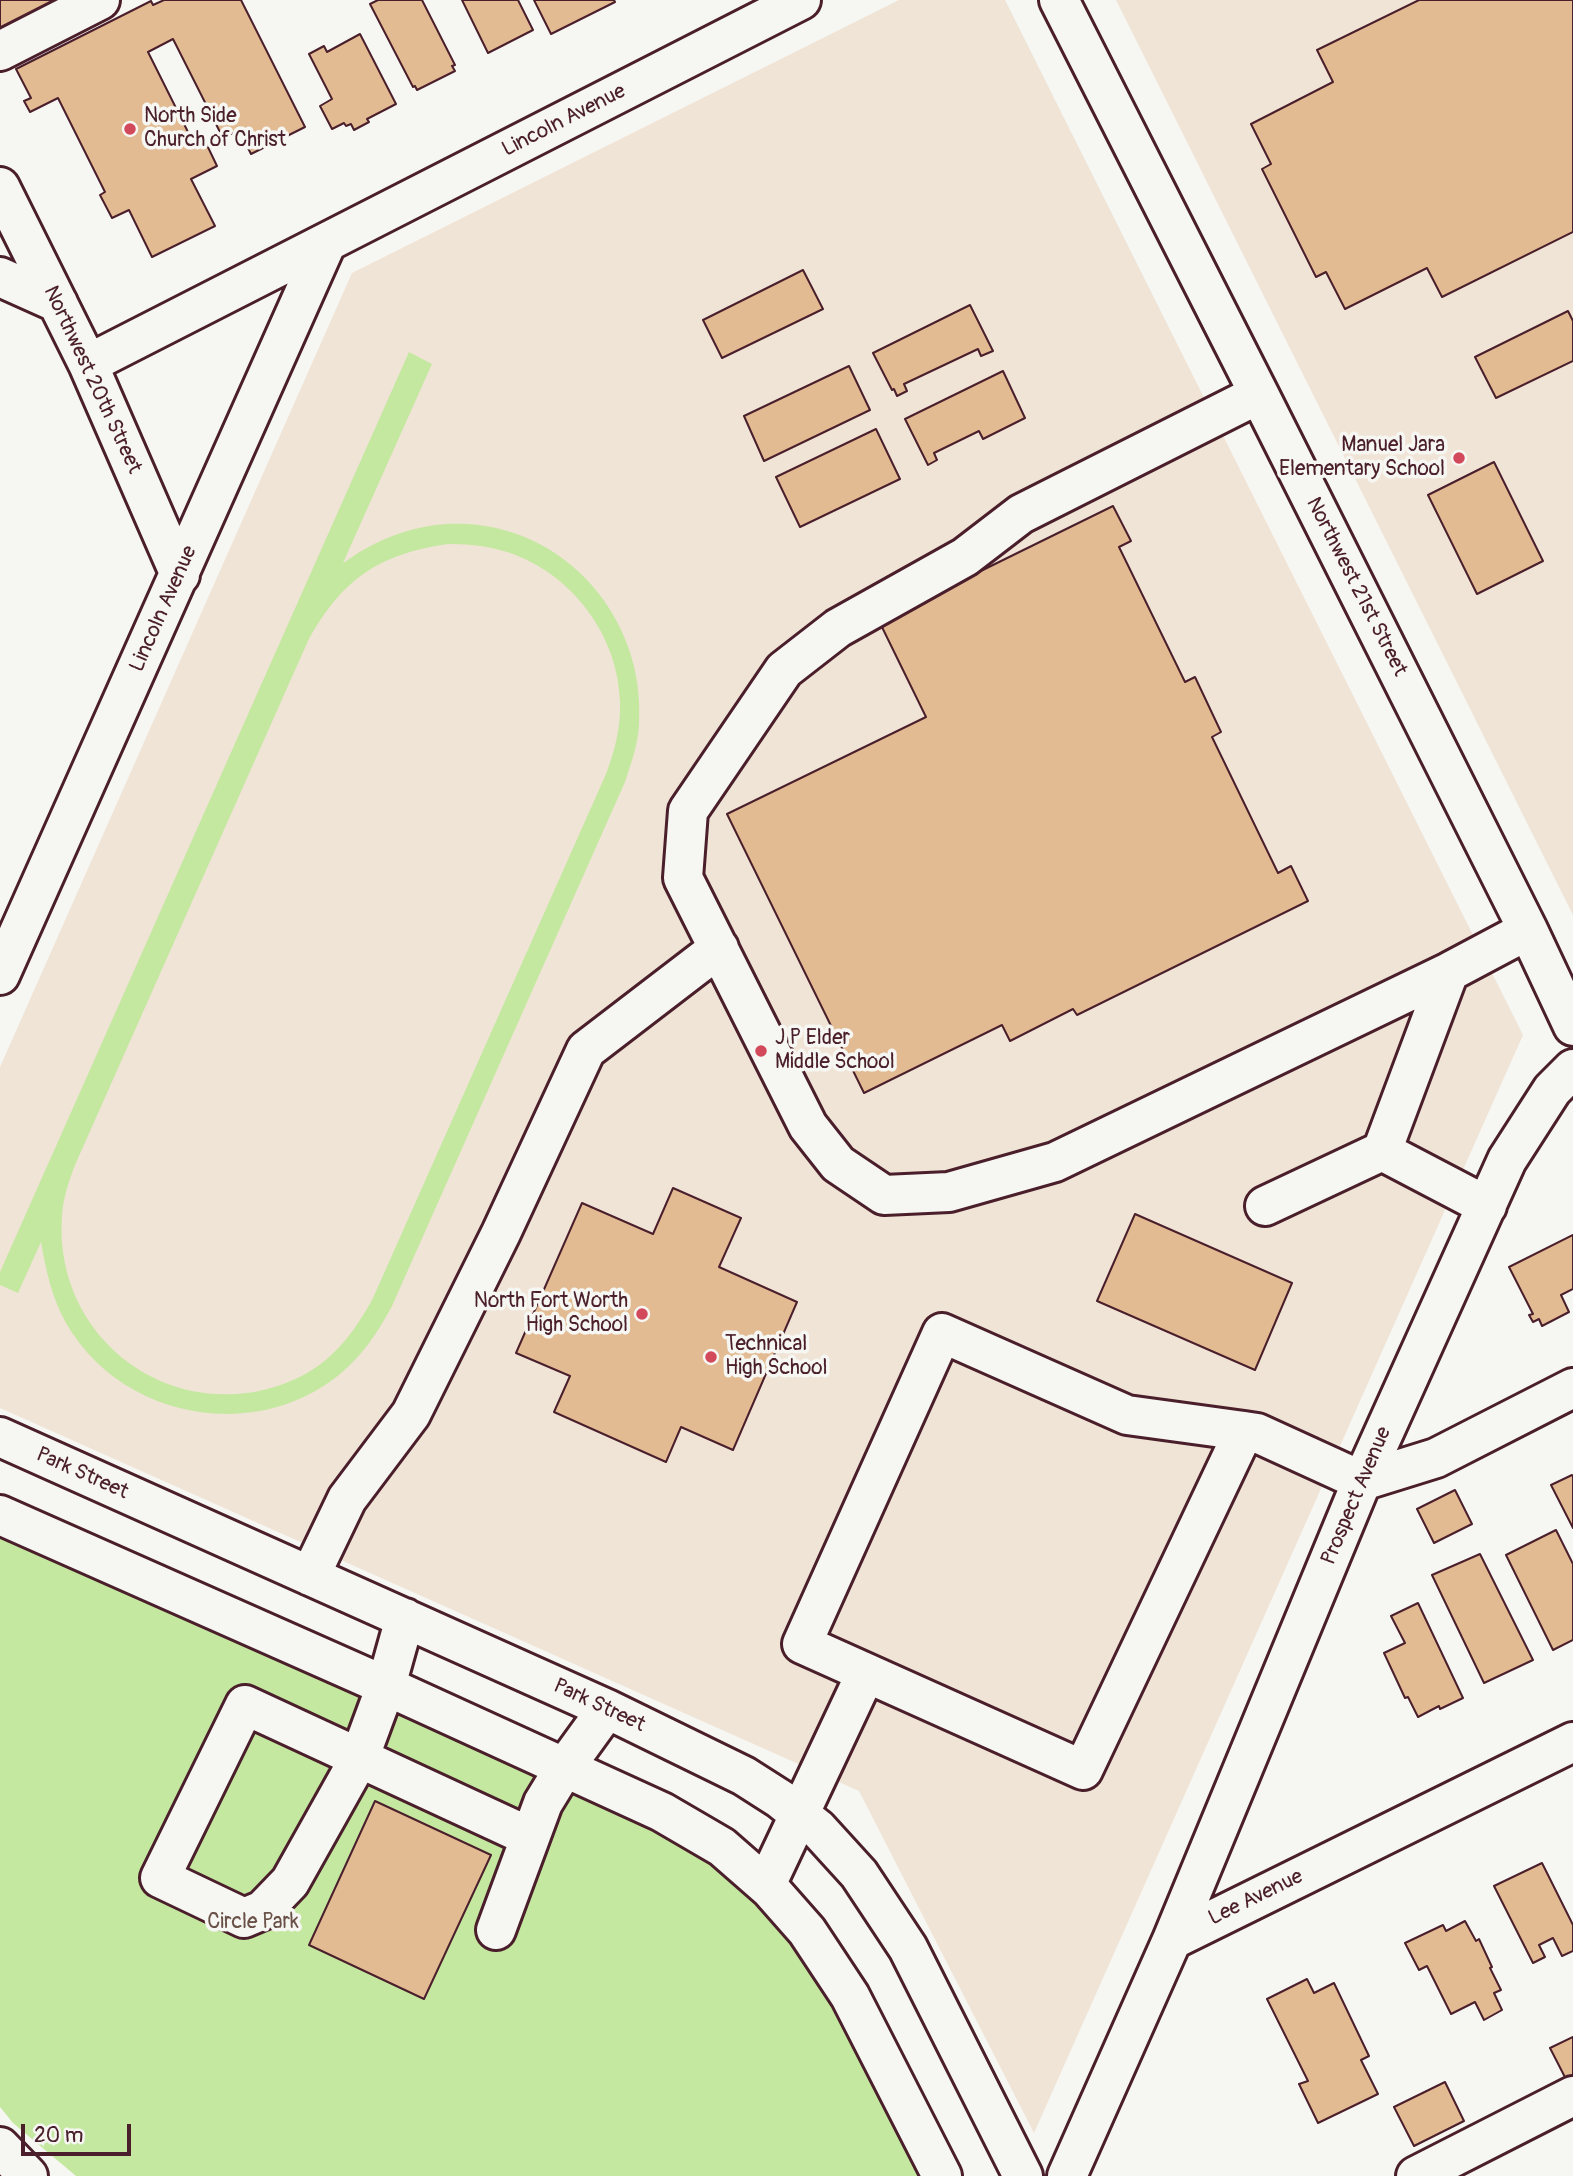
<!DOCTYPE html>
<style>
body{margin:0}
#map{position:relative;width:1573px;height:2176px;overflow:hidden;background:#f6f6f2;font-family:Pangolin,sans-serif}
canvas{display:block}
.scale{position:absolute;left:21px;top:2124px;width:110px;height:32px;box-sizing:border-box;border:4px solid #4a1f2b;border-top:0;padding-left:9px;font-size:21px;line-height:24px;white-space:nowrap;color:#4a1f2b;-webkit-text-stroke:5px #f6f6f2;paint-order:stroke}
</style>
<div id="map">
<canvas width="1573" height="2176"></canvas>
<div class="scale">20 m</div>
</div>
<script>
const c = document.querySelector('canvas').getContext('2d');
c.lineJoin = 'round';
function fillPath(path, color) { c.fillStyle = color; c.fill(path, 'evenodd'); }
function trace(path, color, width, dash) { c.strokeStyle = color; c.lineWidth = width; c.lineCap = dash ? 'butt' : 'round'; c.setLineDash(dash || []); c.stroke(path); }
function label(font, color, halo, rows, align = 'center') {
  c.font = font + ' Pangolin,sans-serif'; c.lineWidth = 7; c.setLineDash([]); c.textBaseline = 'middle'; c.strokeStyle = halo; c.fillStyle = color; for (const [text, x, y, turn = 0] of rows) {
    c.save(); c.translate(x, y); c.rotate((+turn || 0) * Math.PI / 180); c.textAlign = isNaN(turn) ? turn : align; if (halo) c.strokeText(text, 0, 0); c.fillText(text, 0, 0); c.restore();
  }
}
fillPath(new Path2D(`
 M899,0H1005L1523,1035L1034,2133L859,1791L0,1408V1067L352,273Z
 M1116,0H1573V915Z`), '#f0e4d6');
fillPath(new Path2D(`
 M409,352L432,364L343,563C350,559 357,553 365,549C389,535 418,526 446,524C559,517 647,615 639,725C638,745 631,763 625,782L392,1306C378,1332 363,1355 340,1374C255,1444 121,1419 66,1323C52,1298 46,1271 41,1242L18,1293L0,1285V1272ZM448,544C464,544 480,545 496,549C565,565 618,631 620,701C621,727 615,750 606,774L373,1298C361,1320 348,1340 329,1357C307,1377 276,1389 247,1393C142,1406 54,1321 62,1216C63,1198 69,1181 75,1165L308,641C342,579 379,554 448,544Z
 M0,1532L662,1828L718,1864L763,1901L823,1977L924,2176H76L13,2123L0,2107Z`), '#c5e8a1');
const building = new Path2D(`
 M0,0H54L56,5L0,32Z
 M164,0H241L305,127L251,154L239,130L223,138L173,39L148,52L195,146L205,141L217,166L191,179L215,226L152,257L129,210L112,218L100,195L105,192L58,98L30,112L24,101L31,98L16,69L151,1L153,5Z
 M378,0H422L455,65L452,66L455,71L417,90L415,86L413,87L370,4Z
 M462,0H518L533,30L488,53Z
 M534,0H614L615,2L551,34Z
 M1419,0H1573V232L1442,297L1427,268L1345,309L1326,272L1316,277L1262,169L1271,164L1251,124L1333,82L1317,50Z
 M360,34L396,104L367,119L369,122L354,130L351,124L346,126L344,123L332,129L320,106L332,99L309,54L324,46L327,52Z
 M803,270L823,309L722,358L703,320Z
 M970,305L993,351L981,356L978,349L904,384L907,391L897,396L894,389L892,390L873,353Z
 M1568,311L1573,321V361L1496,398L1475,357Z
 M849,366L870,410L764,461L744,416Z
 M1003,371L1025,418L983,439L979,431L934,453L937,460L928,465L905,419Z
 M876,429L900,479L800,527L776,477Z
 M1494,462L1543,561L1477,594L1428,495Z
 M1113,506L1131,541L1119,547L1185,682L1195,677L1221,732L1212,737L1278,873L1291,866L1308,901L1077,1015L1073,1009L1010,1041L1002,1025L864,1093L727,814L926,717L879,621Z
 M673,1188L741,1218L719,1267L797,1302L733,1450L681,1427L666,1462L554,1412L570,1376L516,1353L582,1203L653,1234Z
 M1135,1214L1292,1283L1255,1370L1097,1301Z
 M1573,1235V1289L1561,1295L1569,1312L1542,1326L1539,1319L1533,1322L1529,1315L1533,1314L1509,1267Z
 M1572,1475L1573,1476V1528L1551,1485Z
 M1455,1490L1472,1524L1434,1543L1417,1509Z
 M1556,1530L1573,1564V1640L1553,1650L1506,1555Z
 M1480,1554L1533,1660L1484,1683L1432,1575Z
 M1418,1603L1463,1698L1440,1709L1439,1706L1418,1717L1408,1697L1405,1698L1384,1653L1405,1643L1391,1616Z
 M375,1801L491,1855L424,1999L309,1945Z
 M1542,1863L1573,1925V1951L1562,1956L1553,1938L1539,1945L1545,1957L1533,1963L1494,1886Z
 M1465,1921L1476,1941L1479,1939L1492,1967L1490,1968L1501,1990L1494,1993L1502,2010L1484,2020L1475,2002L1451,2014L1427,1966L1419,1970L1405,1943L1443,1925L1446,1931Z
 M1307,1979L1314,1993L1334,1983L1369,2056L1361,2060L1378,2094L1318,2123L1299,2084L1308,2081L1267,1999Z
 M1573,2037V2085L1570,2087L1550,2048Z
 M1445,2082L1464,2121L1414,2146L1394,2107Z`);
fillPath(building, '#e2bb93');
trace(building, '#4a1f2b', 2);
const minor = new Path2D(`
 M1059,0L1259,394L1528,930L1573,1026
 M0,51L100,0
 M0,187L88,364L180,575
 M0,277L58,303
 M88,364L801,0
 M1259,394L1021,514L965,557L838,628L784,670L688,811L683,878L808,1126L838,1164L884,1195L949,1192L1055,1162L1449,972L1528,930
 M1449,972L1382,1151L1487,1206
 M0,975L327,242
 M1265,1206L1382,1151
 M1244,1431L1083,1770L802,1644L942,1333L1127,1415L1244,1431L1257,1433L1362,1481L1436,1458L1573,1388
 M0,1437L607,1709L744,1776L780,1799L818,1829L859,1874L908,1948L1023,2176
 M0,1515L386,1686L662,1812L722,1847L770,1889L807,1931L850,1996L942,2176
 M310,1576L347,1499L411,1414L501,1233L586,1050L719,948
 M405,1618L386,1686L359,1759L290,1882L263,1910L244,1918L160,1878L245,1705L530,1837
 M766,1885L866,1673
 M496,1930L543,1803L565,1767L607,1709
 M1172,1940L1362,1481L1507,1160L1552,1090L1573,1069
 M0,2147L28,2176
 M1067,2176L1172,1940L1573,1742
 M1416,2176L1573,2096`);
trace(minor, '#4a1f2b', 44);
trace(minor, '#f6f6f2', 38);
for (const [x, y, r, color] of [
 [130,129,7,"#d1495b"],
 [1459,458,7,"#d1495b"],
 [761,1051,7,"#d1495b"],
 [642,1314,7,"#d1495b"],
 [711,1357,7,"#d1495b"]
]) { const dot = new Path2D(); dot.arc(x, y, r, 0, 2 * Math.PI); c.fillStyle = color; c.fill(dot); trace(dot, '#f6f6f2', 2.5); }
label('21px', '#4a1f2b', '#f6f6f2', [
 ["North Side",144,117],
 ["Church of Christ",144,141],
 ["Manuel Jara",1445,446,"right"],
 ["Elementary School",1445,470,"right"],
 ["J P Elder",775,1039],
 ["Middle School",775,1063],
 ["North Fort Worth",628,1302,"right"],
 ["High School",628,1326,"right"],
 ["Technical",725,1345],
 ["High School",725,1369]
], 'left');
label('21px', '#4a1f2b', '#f6f6f2', [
 ["Lincoln Avenue",564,121,-27],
 ["Northwest 20th Street",92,380,65],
 ["Northwest 21st Street",1356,587,63],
 ["Lincoln Avenue",164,609,-66],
 ["Park Street",82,1474,24],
 ["Prospect Avenue",1357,1496,-67],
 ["Park Street",599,1706,25],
 ["Lee Avenue",1256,1898,-26]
]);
label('21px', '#695148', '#f6f6f2', [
 ["Circle Park",253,1923]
]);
</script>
